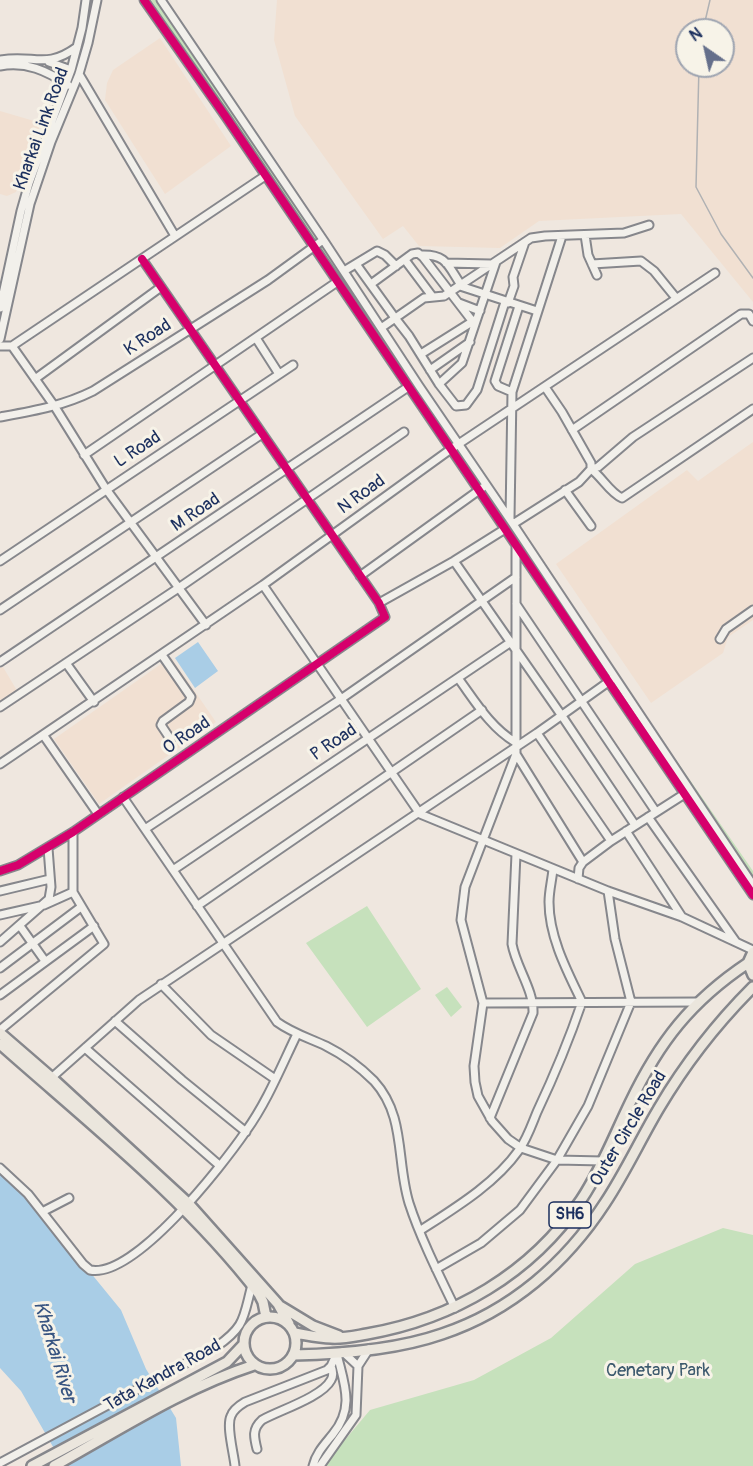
<!DOCTYPE html>
<style>
body{margin:0}
#map{position:relative;width:753px;height:1466px;overflow:hidden;background:#efe7df;font-family:Pangolin,sans-serif}
canvas{display:block}
.north{position:absolute;left:675px;top:18px;width:60px;height:60px;box-sizing:border-box;background:#f7f3e8;border:2px solid #9fa5b1;border-radius:50%;rotate:326deg;font-size:16px;font-weight:700;line-height:24px;text-align:center;color:#1b2f5e}
.north::after{content:'';display:block;margin:auto;width:21px;height:27px;background:#656f8b;clip-path:polygon(50% 0,100% 100%,50% 72%,0 100%)}
</style>
<div id="map">
<canvas width="753" height="1466"></canvas>
<div class="north">N</div>
</div>
<script>
const c = document.querySelector('canvas').getContext('2d');
c.lineJoin = 'round';
function fillPath(path, color) { c.fillStyle = color; c.fill(path, 'evenodd'); }
function trace(path, color, width, dash) { c.strokeStyle = color; c.lineWidth = width; c.lineCap = dash ? 'butt' : 'round'; c.setLineDash(dash || []); c.stroke(path); }
function label(font, color, halo, rows, align = 'center') {
  c.font = font + ' Pangolin,sans-serif'; c.lineWidth = 6; c.setLineDash([]); c.textBaseline = 'middle'; c.strokeStyle = halo; c.fillStyle = color; for (const [text, x, y, turn = 0] of rows) {
    c.save(); c.translate(x, y); c.rotate((+turn || 0) * Math.PI / 180); c.textAlign = isNaN(turn) ? turn : align; if (halo) c.strokeText(text, 0, 0); c.fillText(text, 0, 0); c.restore();
  }
}
fillPath(new Path2D(`
 M277,0H753V302L681,214L539,221L500,248L419,246L403,226L383,239L295,116L274,40ZM687,30H723V66H687Z
 M160,38L231,146L165,194L105,100L107,83L113,70Z
 M0,111L41,123L16,192L7,196L0,194Z
 M753,442V620L728,637L723,653L651,703L556,564L687,470L698,481Z
 M171,657L216,722L99,804L54,739Z
 M3,667L19,694L0,708V668Z`), '#f1e0d2');
fillPath(new Path2D(`
 M151,0H156L455,441L453,442Z
 M459,451H462L753,871V884Z
 M367,906L421,989L367,1027L306,943Z
 M447,987L462,1007L451,1017L435,995Z
 M723,1228L753,1235V1466H323L370,1410L474,1380L551,1338L635,1264Z`), '#c6e1bc');
fillPath(new Path2D(`
 M198,642L218,671L195,688L175,658Z
 M0,1171L19,1185L121,1310L146,1369L176,1418L181,1466H64L21,1391L0,1368Z`), '#a9cde6');
const minor = new Path2D(`
 M144,0L226,117L753,895
 M161,0L324,241L419,386L513,524L753,885
 M0,60C35,54 45,70 77,47
 M49,62L71,70
 M0,66C26,61 47,71 68,85
 M79,74L175,236
 M585,235L588,255L597,275
 M421,255C447,254 448,266 461,285
 M405,260L432,296
 M446,263L491,264
 M356,264L395,318L409,336L439,384L456,406L466,405L477,390L505,302
 M592,264L641,261L654,271L676,298
 M344,271L377,251L385,255L396,266
 M371,284L412,254L418,253L423,257L473,322
 M460,286L537,311
 M459,303L480,311
 M508,303L514,286L513,277L525,242
 M0,308L21,211L29,183L71,70L82,28L86,0
 M381,328L424,298L444,296L531,238L545,236L624,233L649,225
 M256,338L279,374
 M0,339L30,204L51,142L79,74L88,43L97,0
 M0,346H12L265,176
 M12,346L55,407L106,489L206,625
 M421,354L475,320
 M753,358L633,437L598,467L591,469C602,477 610,493 622,498L753,409
 M430,370L470,342
 M35,379L161,287
 M439,384L462,363L496,262
 M512,392L498,386L495,381L519,306
 M0,417C33,411 63,406 93,391L268,280L323,240
 M572,430L741,314H749L753,321
 M84,455L337,282
 M565,490L591,526
 M510,518L512,392L562,236
 M513,524L579,482L591,469V463L562,412L545,387
 M516,545V754L465,887L461,920L483,1003L474,1066L475,1082L478,1096L492,1121L508,1139L521,1148L557,1160L603,1161
 M0,561L293,365
 M454,561L562,716L635,825
 M360,576L482,488
 M263,585L420,814L608,891L682,917L753,950
 M379,603L454,561L505,529
 M516,604L656,812
 M0,610L262,434
 M720,639L726,629L753,610
 M162,655L191,697L189,702L163,721L161,725L171,740
 M0,662L408,387
 M66,663L94,702
 M458,678C475,701 490,727 515,742
 M0,707L180,587L404,432
 M537,733L611,841
 M44,736L98,814
 M516,754L583,862L579,868L578,879
 M0,764L263,585L451,449L715,273
 M123,797L277,1022C292,1033 309,1038 326,1046C344,1055 360,1067 374,1081C406,1116 396,1161 409,1203C420,1237 439,1275 455,1308
 M648,817L736,942
 M145,829L341,699L516,577
 M626,831L682,917
 M583,862L611,841L686,793
 M173,870L511,642
 M0,871L18,865L73,832L385,617L379,603L142,259
 M0,891L50,879
 M197,906L482,710
 M0,915L44,905L73,892
 M20,926L45,961
 M0,942L49,899L51,887L48,848
 M0,968L81,907
 M161,984L211,1035L275,1079
 M0,995L94,926
 M483,1003L698,1002
 M115,1021L182,1080L246,1132
 M0,1030L104,944L73,892V832
 M85,1048L219,1165
 M49,1080L139,1000L537,733L611,680
 M490,1118L533,1013C534,990 516,967 512,944L516,854
 M0,1168L28,1194L83,1264L90,1270C134,1279 222,1166 246,1131C267,1102 281,1067 297,1034
 M42,1212L69,1198
 M421,1230C455,1208 495,1184 519,1150C527,1139 532,1124 537,1112C554,1076 569,1040 582,1002C567,971 549,937 549,902C549,891 552,880 553,869
 M436,1269L481,1243L520,1210L557,1160L588,1106L631,1002L615,939L608,891
 M343,1352L358,1366
 M257,1449C254,1437 252,1429 262,1420C280,1410 322,1397 331,1380C334,1375 333,1371 331,1366
 M0,1463L216,1347C246,1326 243,1318 252,1285
 M235,1466C234,1454 226,1426 231,1416C233,1410 240,1405 245,1402L327,1370L331,1366L337,1353
 M313,1466C316,1453 325,1444 333,1434C355,1407 344,1384 337,1354
 M320,1466L356,1415L358,1366L369,1349`);
const major = new Path2D(`
 M753,952L748,963L753,975
 M0,1033L52,1078L188,1203L278,1304L289,1324
 M0,1044C89,1123 186,1199 259,1294L263,1302L266,1317
 M280,1306L313,1326L339,1336
 M244 1343a26 26 0 1 1 52 0a26 26 0 1 1-52 0Z
 M295,1333C307,1335 319,1338 331,1338C343,1339 355,1336 367,1334C453,1319 531,1274 581,1200C601,1170 614,1136 630,1103C659,1042 691,1001 748,963
 M294,1355C343,1354 396,1350 442,1334C511,1311 566,1263 605,1203C625,1173 640,1140 659,1108C685,1064 717,1023 753,987
 M32,1466L227,1362L243,1345
 M54,1466C119,1430 183,1388 254,1365`);
trace(minor, '#86878c', 11);
trace(major, '#86878c', 14);
trace(minor, '#f2f0eb', 7);
trace(major, '#ebe6dd', 9);
trace(new Path2D(`
 M703,30L710,0
 M699,66L696,187L721,234L753,278`), '#b0b1b3', 1.5);
trace(new Path2D(`
 M144,0L226,117L753,895
 M0,871L18,865L73,832L385,617L379,603L142,259`), '#d6006c', 8);
for (const [x, y, w] of [
 [570,1215,42]
]) { const box = new Path2D(); box.roundRect(x - w / 2, y - 13, w, 26, 4.5); c.fillStyle = '#f7f3e8'; c.fill(box); trace(box, '#1b2f5e', 1.5); }
label('bold 16px', '#1b2f5e', null, [
 ["SH6",570,1215]
]);
label('18px', '#1b2f5e', '#f7f3e8', [
 ["Kharkai Link Road",42,129,-70],
 ["K Road",148,338,-33],
 ["L Road",138,450,-33],
 ["N Road",362,495,-36],
 ["M Road",196,513,-34],
 ["O Road",187,736,-34],
 ["P Road",334,743,-34],
 ["Outer Circle Road",629,1129,-59],
 ["Tata Kandra Road",163,1376,-29]
]);
label('18px', '#3d5a6e', '#f7f3e8', [
 ["Cenetary Park",658,1371]
]);
label('italic 20px', '#375481', '#f7f3e8', [
 ["Kharkai River",54,1352,73]
]);
</script>
